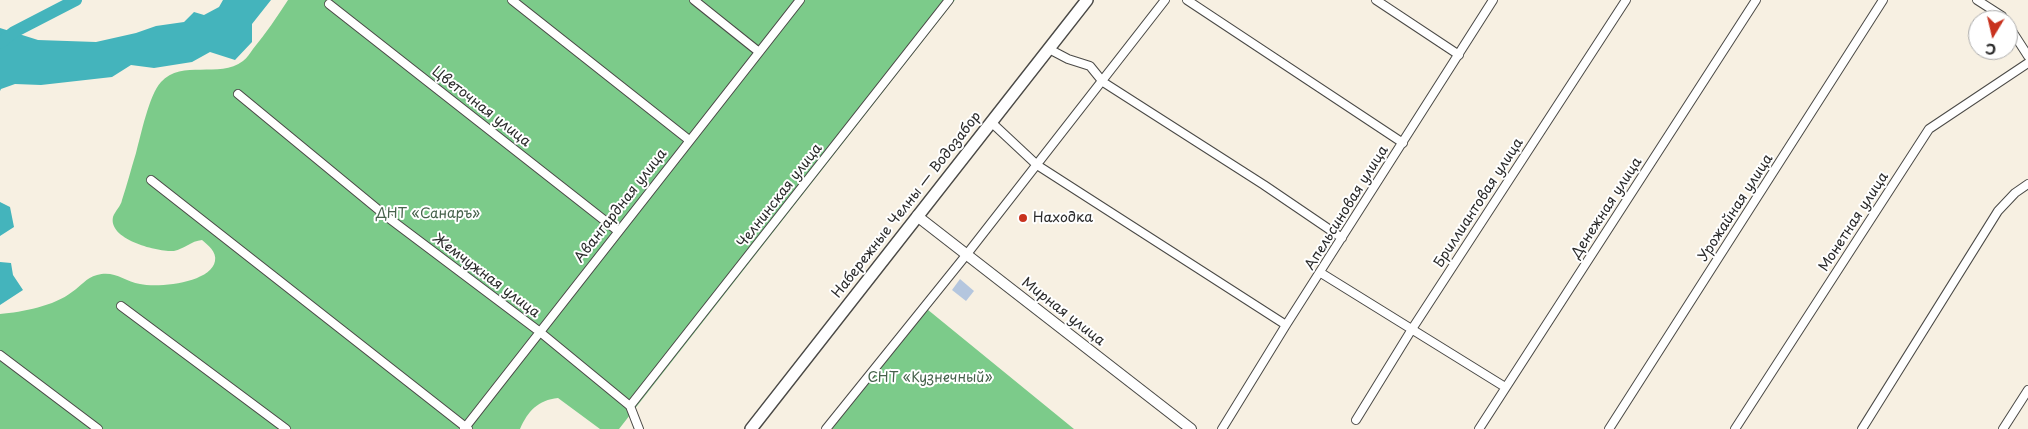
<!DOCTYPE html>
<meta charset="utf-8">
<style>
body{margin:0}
#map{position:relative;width:2028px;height:429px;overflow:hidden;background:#f7f0e2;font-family:"Playpen Sans",sans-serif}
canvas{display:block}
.north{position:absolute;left:1968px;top:10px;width:50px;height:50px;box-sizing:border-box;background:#fff;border:1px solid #aaa;border-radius:50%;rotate:189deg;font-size:14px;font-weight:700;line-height:20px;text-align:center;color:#2b2b2b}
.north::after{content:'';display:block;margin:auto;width:18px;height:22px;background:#c8321e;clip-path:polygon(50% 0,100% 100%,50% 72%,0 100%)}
</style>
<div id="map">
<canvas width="2028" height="429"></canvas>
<div class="north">С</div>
</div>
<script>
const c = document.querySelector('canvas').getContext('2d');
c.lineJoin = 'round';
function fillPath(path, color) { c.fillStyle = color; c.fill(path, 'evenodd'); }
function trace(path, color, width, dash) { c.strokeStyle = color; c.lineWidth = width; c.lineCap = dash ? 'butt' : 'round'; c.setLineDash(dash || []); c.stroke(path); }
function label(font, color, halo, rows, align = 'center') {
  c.font = font + ' "Playpen Sans",sans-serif'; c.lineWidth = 4; c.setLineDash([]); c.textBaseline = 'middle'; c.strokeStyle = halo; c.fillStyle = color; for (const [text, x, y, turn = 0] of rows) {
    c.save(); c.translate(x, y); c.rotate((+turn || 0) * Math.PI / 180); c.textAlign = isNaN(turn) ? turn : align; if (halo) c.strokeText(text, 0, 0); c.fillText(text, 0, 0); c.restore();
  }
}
fillPath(new Path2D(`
 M960,279L974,291L966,301L952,290Z`), '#b4c6de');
fillPath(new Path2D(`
 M288,0H955L619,429H600L558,398C538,400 528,411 520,429H0V314C23,312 54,306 72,292C81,286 86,278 97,275C114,270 124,281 140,284C158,288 211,283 215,261C217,252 208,245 202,240C191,241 184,249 174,251C158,252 108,240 113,217C115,211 121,206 122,200C127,185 131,169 136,153C141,135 149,95 161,82C182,59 219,79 243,61C247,58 250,53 253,49C266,33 277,17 288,0Z
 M922,305L1074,429H823Z`), '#7ccb8a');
fillPath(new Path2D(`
 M223,0H271L252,24V42L235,60L210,52L192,62L154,68L131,65L112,77L41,85L15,84L1,89L0,91V28L38,40L96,42L136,33L156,26L184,22L194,12L204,15L219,7Z
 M0,202L10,207L14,227L0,236Z
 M0,262L11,263L13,275L23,290L0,305Z`), '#44b4bc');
trace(new Path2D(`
 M0,43L14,32L76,0`), '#44b4bc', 12);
const minor = new Path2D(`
 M512,0L689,140
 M694,0L759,52
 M1187,0L1403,143
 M1376,0L1459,55
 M1977,0L2002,16L2004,20
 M329,4L618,231
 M2008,25L2028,56
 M1049,49L1068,59L1090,66L1103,82L1264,185L1342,238
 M238,94L386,216L540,332L630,406L639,429
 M991,122L1037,165L1286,325
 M151,180L468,429
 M1321,273L1505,387
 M121,306L286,429
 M0,355L98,429
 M630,406L949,0
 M1356,420L1412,329L1626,0
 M464,429L800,0
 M826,429L967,254L1165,0
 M1222,429L1286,325L1493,0
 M1479,429L1756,0
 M1609,429L1883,0
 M1735,429L1929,129L2028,63
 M1862,429L1998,211L2015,193L2028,184
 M2003,429L2028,390`);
const tertiary = new Path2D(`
 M917,216L1191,429`);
const secondary = new Path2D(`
 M751,429L1087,0`);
trace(minor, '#4a4946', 10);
trace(tertiary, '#4a4946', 12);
trace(secondary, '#4a4946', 14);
trace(minor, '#fff', 8);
trace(tertiary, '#fff', 10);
trace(secondary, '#fff', 11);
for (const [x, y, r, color] of [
 [1023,218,5,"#c8321e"]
]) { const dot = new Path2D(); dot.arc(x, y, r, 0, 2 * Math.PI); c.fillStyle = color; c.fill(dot); trace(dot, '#fff', 2); }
label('14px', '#2b2b2b', '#fff', [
 ["Цветочная улица",481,107,38],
 ["Челнинская улица",780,196,-52],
 ["Бриллиантовая улица",1479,203,-57],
 ["Набережные Челны — Водозабор",907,205,-52],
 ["Авангардная улица",621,206,-52],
 ["Апельсиновая улица",1347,208,-58],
 ["Денежная улица",1607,208,-57],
 ["Урожайная улица",1736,208,-57],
 ["Монетная улица",1854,222,-57],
 ["Жемчужная улица",486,276,37],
 ["Мирная улица",1063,312,38]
]);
label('14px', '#47634c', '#fff', [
 ["ДНТ «Санаръ»",428,214],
 ["СНТ «Кузнечный»",930,378]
]);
label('14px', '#2b2b2b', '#fff', [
 ["Находка",1033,218]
], 'left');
</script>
